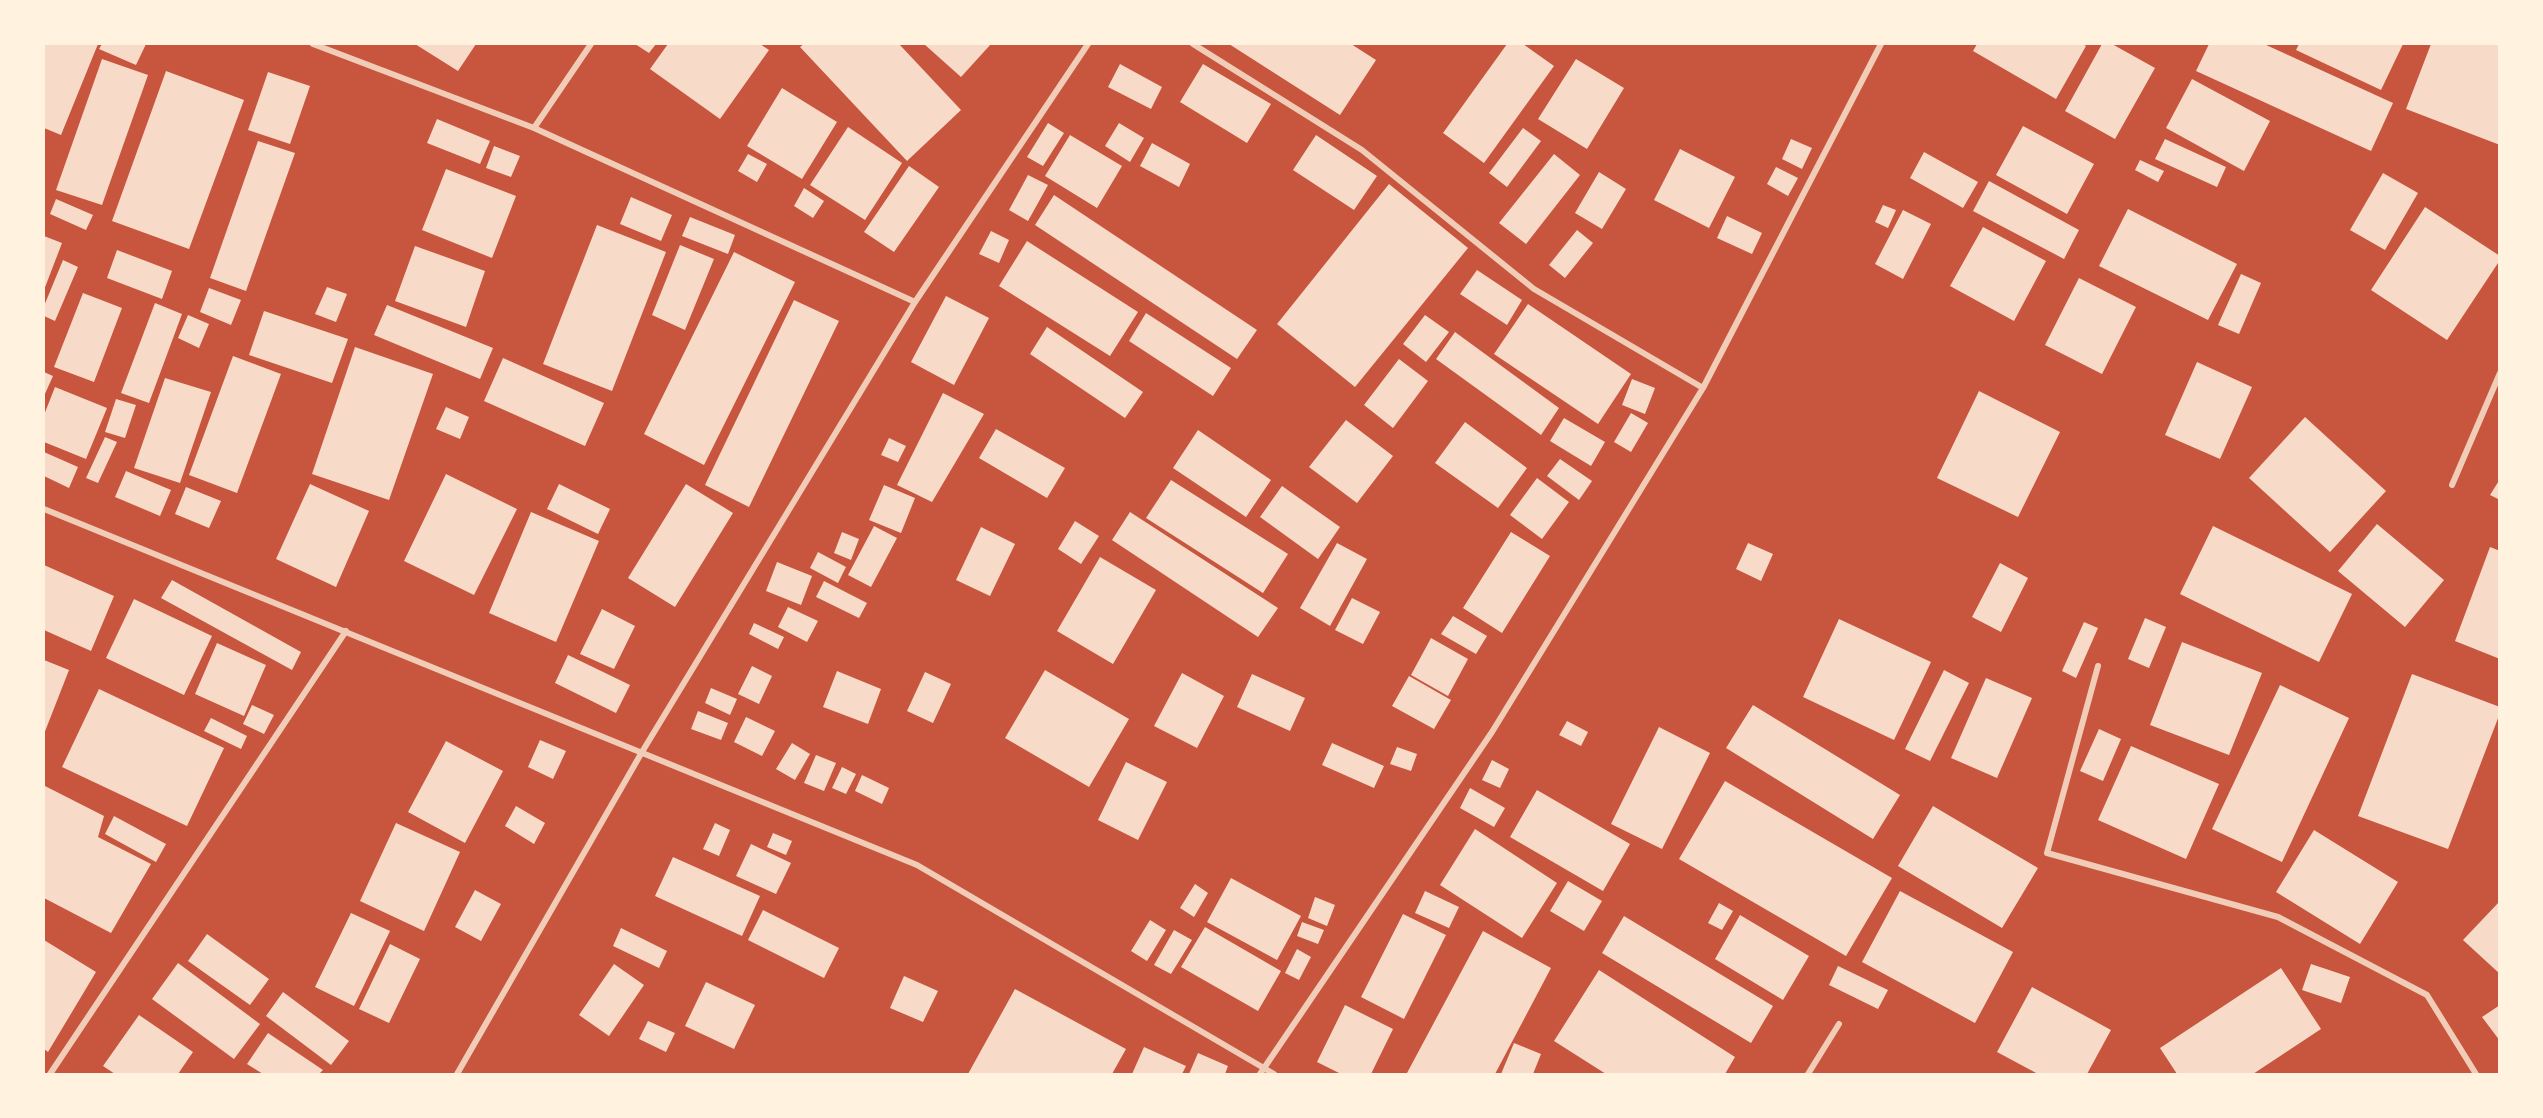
<!DOCTYPE html>
<style>
body{margin:0}
#map{position:relative;width:2543px;height:1118px;overflow:hidden;background:#c8553d;font-family:"Noto Sans",sans-serif}
canvas{display:block}
.frame{position:absolute;inset:0;border:45px solid #fff3e0;pointer-events:none}
</style>
<div id="map">
<canvas width="2543" height="1118"></canvas>
<div class="frame"></div>
</div>
<script>
const c = document.querySelector('canvas').getContext('2d');
c.lineJoin = 'round';
function fillPath(path, color) { c.fillStyle = color; c.fill(path, 'evenodd'); }
function trace(path, color, width, dash) { c.strokeStyle = color; c.lineWidth = width; c.lineCap = dash ? 'butt' : 'round'; c.setLineDash(dash || []); c.stroke(path); }
fillPath(new Path2D(`
 M44,44H98L61,135L44,128Z
 M102,44H146L136,65L99,49Z
 M415,44H476L458,71Z
 M635,44H656L649,53Z
 M668,44H760L769,50L720,119L650,69Z
 M804,44H899L961,110L907,161L800,47Z
 M924,44H991L961,77Z
 M1229,44H1351L1376,60L1340,115Z
 M1507,44H1523L1554,66L1484,163L1443,133Z
 M1977,44H2083L2086,46L2056,99L1973,51Z
 M2102,44H2112L2155,68L2115,139L2065,111Z
 M2209,44H2264L2393,103L2371,151L2196,71Z
 M2299,44H2403L2381,90L2296,50Z
 M2431,44H2500V145L2406,109Z
 M102,59L148,75L102,205L56,190Z
 M1576,59L1624,88L1587,149L1538,119Z
 M1120,64L1162,87L1151,109L1108,87Z
 M1203,64L1271,104L1247,143L1180,102Z
 M166,71L244,100L189,249L112,221Z
 M268,72L310,86L290,144L248,130Z
 M2192,79L2270,121L2244,171L2166,128Z
 M782,88L837,122L802,179L747,146Z
 M437,119L490,141L480,164L427,143Z
 M1048,123L1064,133L1043,166L1027,157Z
 M1119,123L1144,138L1130,162L1105,146Z
 M2023,126L2094,164L2067,214L1996,175Z
 M848,127L902,163L865,220L810,185Z
 M1523,128L1541,141L1507,187L1489,173Z
 M1070,135L1122,166L1097,208L1045,176Z
 M1316,135L1377,176L1354,210L1293,170Z
 M1791,139L1812,148L1802,169L1782,159Z
 M2165,139L2226,167L2217,187L2155,159Z
 M258,141L295,153L246,291L210,278Z
 M1152,143L1190,164L1179,187L1140,166Z
 M494,146L520,156L511,177L486,168Z
 M1680,149L1735,177L1709,228L1654,200Z
 M1924,152L1978,182L1963,208L1910,178Z
 M748,154L767,164L757,182L738,171Z
 M1554,154L1580,175L1526,244L1499,223Z
 M2140,160L2164,171L2158,182L2135,170Z
 M909,166L939,187L894,252L864,232Z
 M1776,167L1798,178L1788,196L1767,184Z
 M446,169L516,196L492,258L422,230Z
 M1599,172L1626,189L1602,229L1575,213Z
 M2383,173L2418,193L2385,250L2350,230Z
 M1028,175L1048,185L1028,221L1009,210Z
 M1989,181L2079,230L2064,259L1973,211Z
 M1389,184L1468,248L1355,387L1277,324Z
 M804,188L824,201L813,218L794,206Z
 M1054,195L1257,330L1237,359L1035,225Z
 M631,197L672,215L661,241L620,224Z
 M56,199L93,215L86,230L50,214Z
 M1883,205L1896,210L1888,228L1875,222Z
 M2425,207L2500,256V260L2447,340L2371,290Z
 M2128,209L2237,264L2208,320L2099,266Z
 M1903,210L1931,224L1903,279L1875,264Z
 M1727,216L1762,233L1752,254L1717,238Z
 M690,217L735,235L728,254L682,236Z
 M597,225L666,252L612,391L543,364Z
 M1983,227L2046,261L2014,321L1950,286Z
 M1577,230L1593,243L1565,278L1549,265Z
 M991,231L1009,240L999,263L979,254Z
 M44,236L62,243L44,290Z
 M1027,241L1138,312L1110,356L999,286Z
 M680,245L714,259L685,330L652,315Z
 M415,246L485,271L466,327L395,301Z
 M117,250L172,271L162,299L107,278Z
 M734,252L795,282L704,465L644,434Z
 M63,260L78,267L55,321L44,316V306Z
 M1477,270L1522,300L1507,325L1460,294Z
 M2241,274L2261,283L2239,334L2218,325Z
 M2079,278L2136,307L2102,374L2045,345Z
 M327,287L347,294L336,322L315,314Z
 M209,288L241,300L231,325L200,312Z
 M83,293L122,308L94,382L54,367Z
 M946,296L989,318L954,385L911,362Z
 M794,300L839,321L749,507L705,485Z
 M155,303L182,314L149,403L121,393Z
 M1528,304L1631,374L1598,424L1494,354Z
 M387,305L493,348L480,379L374,335Z
 M264,311L348,339L332,383L249,355Z
 M1146,313L1231,368L1213,396L1129,341Z
 M188,315L209,324L199,348L178,338Z
 M1425,315L1449,332L1426,362L1403,344Z
 M1047,327L1143,392L1125,418L1030,354Z
 M1455,332L1559,408L1541,435L1436,359Z
 M355,347L433,374L389,500L312,474Z
 M233,356L281,374L237,493L189,475Z
 M503,358L604,403L585,446L484,401Z
 M1399,359L1428,381L1393,428L1364,405Z
 M2197,362L2252,387L2220,459L2165,435Z
 M44,372L53,376L44,396Z
 M165,378L211,392L180,483L134,468Z
 M1632,379L1655,388L1645,414L1622,405Z
 M55,387L107,408L86,459L44,442V415Z
 M1979,391L2060,432L2018,517L1937,478Z
 M943,393L984,414L932,502L897,485Z
 M116,399L136,405L125,438L105,432Z
 M446,407L469,417L460,439L436,429Z
 M1631,413L1648,423L1631,452L1614,442Z
 M2305,417L2386,491L2330,552L2249,478Z
 M1564,418L1605,442L1591,466L1550,441Z
 M1346,420L1393,456L1357,503L1309,467Z
 M1465,422L1527,468L1498,508L1435,463Z
 M996,429L1065,468L1047,498L979,458Z
 M1198,430L1271,480L1246,517L1173,468Z
 M105,437L117,442L98,483L86,478Z
 M889,438L906,446L898,462L881,455Z
 M44,452L78,467L69,488L44,476Z
 M1560,459L1592,481L1579,500L1547,476Z
 M126,471L171,490L160,516L115,497Z
 M446,474L517,509L474,595L404,561Z
 M1537,478L1569,502L1542,539L1510,515Z
 M2500,479V500L2490,495Z
 M1171,480L1288,554L1263,593L1146,518Z
 M310,484L369,511L336,587L276,559Z
 M559,484L610,509L598,534L547,509Z
 M686,484L733,513L675,607L628,578Z
 M884,485L915,498L901,533L869,520Z
 M1282,486L1340,527L1318,559L1260,517Z
 M186,487L221,501L209,528L175,514Z
 M531,512L599,541L556,642L489,613Z
 M1130,512L1278,608L1258,637L1112,540Z
 M1075,521L1099,536L1081,564L1058,549Z
 M2377,524L2444,580L2405,627L2338,571Z
 M874,526L897,538L871,587L848,575Z
 M2213,526L2352,594L2319,662L2180,594Z
 M981,527L1015,544L990,596L956,580Z
 M842,532L859,539L851,560L834,553Z
 M1511,532L1550,556L1502,633L1463,608Z
 M1337,543L1367,559L1330,626L1300,608Z
 M1748,543L1773,554L1761,581L1736,569Z
 M2490,547L2500,551V659L2455,641Z
 M818,552L846,567L838,583L810,568Z
 M1100,557L1156,590L1113,664L1057,631Z
 M777,562L812,576L801,605L766,591Z
 M2000,563L2028,578L2001,632L1972,617Z
 M44,565L114,596L91,651L44,630Z
 M172,580L301,652L292,670L161,598Z
 M824,581L867,603L859,618L816,597Z
 M1352,598L1380,612L1363,644L1335,630Z
 M134,599L212,636L184,695L106,658Z
 M788,607L818,621L807,642L778,627Z
 M602,609L635,626L614,669L580,654Z
 M1453,616L1487,636L1476,654L1441,634Z
 M2145,618L2166,627L2149,668L2128,659Z
 M1839,619L1931,662L1894,740L1803,697Z
 M2084,622L2098,628L2076,678L2062,671Z
 M754,623L784,637L778,649L749,634Z
 M1431,638L1468,659L1448,696L1411,675Z
 M2182,642L2262,673L2229,755L2150,725Z
 M217,643L266,665L244,716L195,694Z
 M568,655L630,685L616,713L555,683Z
 M44,660L69,670L44,734Z
 M752,666L772,676L759,704L738,694Z
 M1045,670L1129,719L1089,787L1005,738Z
 M1944,670L1969,683L1930,761L1905,749Z
 M837,671L881,689L868,724L823,707Z
 M925,672L951,684L933,723L907,711Z
 M1182,673L1224,696L1197,748L1154,726Z
 M1252,674L1305,698L1290,731L1237,707Z
 M2412,674L2500,707V713L2448,849L2358,816Z
 M1409,676L1451,700L1434,729L1392,706Z
 M1986,678L2032,698L1997,778L1951,758Z
 M2280,685L2349,718L2282,862L2212,829Z
 M711,688L737,699L730,715L705,703Z
 M99,689L224,748L187,826L62,767Z
 M252,705L274,715L264,734L243,724Z
 M1753,705L1900,795L1873,839L1726,748Z
 M698,711L728,723L721,740L691,729Z
 M746,717L775,731L762,756L734,742Z
 M211,718L247,736L241,749L204,731Z
 M1567,721L1588,732L1581,746L1559,735Z
 M1659,727L1710,753L1662,849L1611,824Z
 M2099,729L2121,739L2103,781L2080,771Z
 M540,740L566,751L553,779L528,767Z
 M446,741L503,771L465,843L408,812Z
 M792,743L810,754L795,780L776,769Z
 M1332,743L1384,766L1374,788L1322,765Z
 M2131,746L2219,784L2186,859L2098,820Z
 M1397,747L1417,754L1411,771L1390,764Z
 M816,755L836,763L824,791L804,783Z
 M1492,760L1509,769L1500,788L1482,780Z
 M1126,762L1167,782L1138,840L1098,820Z
 M842,767L856,774L846,794L832,788Z
 M862,775L889,788L882,804L855,791Z
 M1725,781L1892,878L1846,956L1679,859Z
 M45,786L104,816L98,837L151,864L111,933L44,898Z
 M1470,788L1505,808L1494,827L1460,808Z
 M1537,790L1630,844L1603,891L1510,837Z
 M516,806L545,823L534,844L505,826Z
 M1933,806L2038,868L2002,928L1898,866Z
 M114,816L166,844L156,862L105,834Z
 M396,823L460,852L424,931L360,901Z
 M715,823L730,830L719,856L703,849Z
 M1475,829L1557,883L1522,938L1440,885Z
 M2314,830L2398,882L2360,944L2276,892Z
 M773,833L792,841L786,855L767,847Z
 M751,844L791,863L776,894L736,876Z
 M673,857L760,896L742,936L655,896Z
 M1231,878L1301,916L1277,960L1207,922Z
 M1568,881L1602,901L1584,931L1550,911Z
 M1195,884L1208,893L1194,917L1180,908Z
 M475,890L501,904L481,941L455,927Z
 M1425,891L1459,907L1449,928L1415,913Z
 M1900,891L2013,952L1975,1023L1862,962Z
 M1315,897L1335,905L1327,926L1308,918Z
 M2500,901V974L2463,940Z
 M1719,903L1733,911L1722,930L1708,923Z
 M763,910L839,948L824,978L748,940Z
 M351,913L390,931L354,1006L315,987Z
 M1403,914L1446,935L1404,1019L1361,997Z
 M1740,915L1809,956L1783,1000L1715,959Z
 M1624,916L1773,1006L1751,1043L1602,953Z
 M1150,920L1166,930L1147,961L1131,951Z
 M1302,922L1324,930L1318,944L1297,936Z
 M1205,927L1281,971L1258,1011L1181,967Z
 M621,928L667,951L659,968L613,946Z
 M1174,930L1192,940L1171,974L1154,965Z
 M1483,931L1551,968L1495,1074H1410L1407,1073Z
 M207,934L269,979L250,1005L188,961Z
 M44,940L96,972L48,1052L44,1049Z
 M390,944L420,959L389,1023L359,1009Z
 M1297,949L1311,957L1299,980L1285,973Z
 M178,963L260,1024L234,1059L152,999Z
 M614,964L644,985L609,1036L579,1015Z
 M2311,964L2350,977L2341,1003L2302,990Z
 M1838,966L1888,990L1878,1009L1829,985Z
 M2281,968L2321,1029L2253,1074H2177L2160,1048Z
 M1599,970L1735,1057L1725,1074H1606L1554,1041Z
 M904,976L938,991L923,1022L890,1008Z
 M706,982L755,1005L734,1049L685,1026Z
 M2032,987L2111,1030L2087,1074H2038L1997,1052Z
 M1015,989L1126,1049L1112,1074H968Z
 M283,992L349,1041L331,1065L266,1016Z
 M1345,1005L1393,1029L1371,1074H1341L1317,1062Z
 M2500,1005V1041L2482,1017Z
 M139,1015L193,1052L178,1074H115L103,1066Z
 M648,1021L675,1033L666,1052L639,1039Z
 M268,1033L323,1070L319,1074H263L247,1064Z
 M1514,1043L1541,1054L1533,1074H1501Z
 M1144,1047L1186,1066L1182,1074H1132Z
 M1198,1053L1228,1066L1225,1074H1189Z`), '#f7dbc8');
trace(new Path2D(`
 M313,44L534,128L915,302
 M1193,44L1362,150L1534,289L1703,388
 M534,128L591,44
 M2452,485L2500,373
 M44,509L917,865L1274,1074
 M2098,666L2047,853L2278,917L2427,995L2476,1074
 M50,1074L346,631
 M457,1074L642,752L915,302L1088,44
 M1260,1074L1492,732L1703,388L1881,44
 M1808,1074L1839,1024`), '#f1ccb7', 6);
</script>
